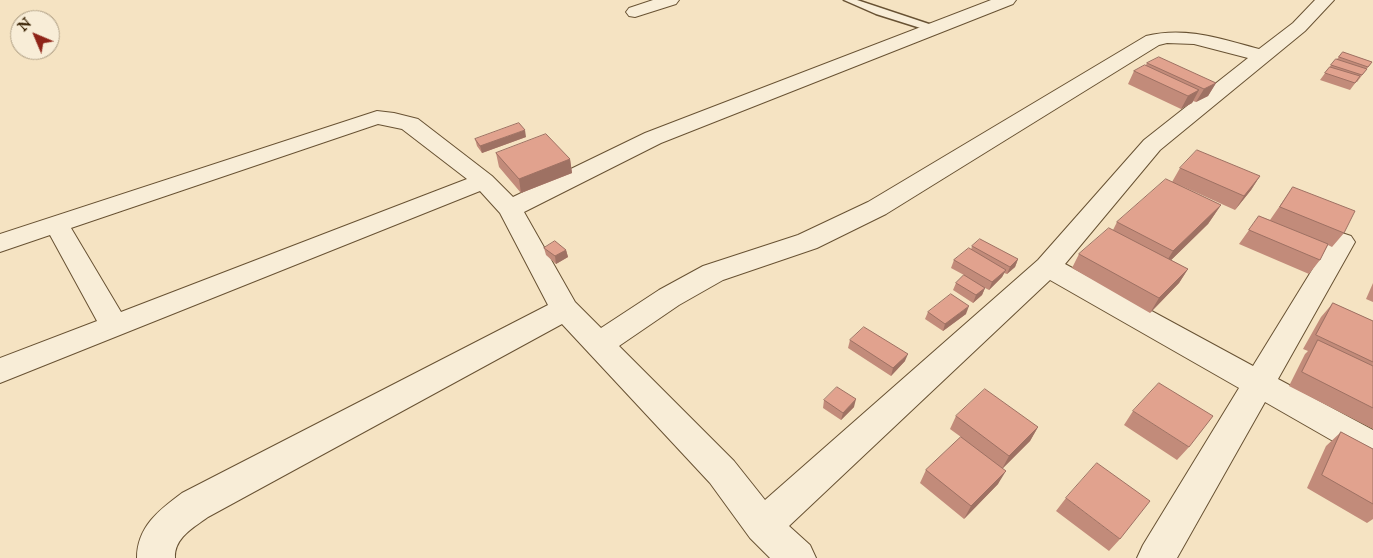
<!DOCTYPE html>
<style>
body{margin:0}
#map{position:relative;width:1373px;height:558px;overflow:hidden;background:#f5e3c2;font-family:"IM FELL English",serif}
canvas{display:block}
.north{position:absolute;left:10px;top:10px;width:50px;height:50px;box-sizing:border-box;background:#f8edd7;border:1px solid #ac9c82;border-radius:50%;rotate:315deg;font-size:14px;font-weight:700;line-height:20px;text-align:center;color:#392203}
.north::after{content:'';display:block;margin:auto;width:18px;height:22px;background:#8f2418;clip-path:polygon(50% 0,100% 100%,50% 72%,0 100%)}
</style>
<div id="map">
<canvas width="1373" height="558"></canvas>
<div class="north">N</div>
</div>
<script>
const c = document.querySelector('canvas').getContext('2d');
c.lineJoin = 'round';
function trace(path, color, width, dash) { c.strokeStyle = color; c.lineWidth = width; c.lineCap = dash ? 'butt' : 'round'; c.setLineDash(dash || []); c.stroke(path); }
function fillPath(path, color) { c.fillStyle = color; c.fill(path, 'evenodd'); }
const lane = new Path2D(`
 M844,0H857L938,27L939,29L938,31H930L876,14Z`);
const street = new Path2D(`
 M653,0H679L676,4L635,17L629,16L626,12L629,8Z
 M991,0H1016L1013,4L661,143L524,212L575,302L601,328L659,290L703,266L798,235L868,202L1146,36C1186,26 1221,39 1259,49L1293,23L1315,0H1334L1305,31L1160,150L1065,264L1253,366L1333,236L1342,233L1351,236L1355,242L1278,379L1373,430V462L1361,457L1265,402L1177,558H1137L1143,545L1239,388L1050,280L789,526L810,545L816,558H770L750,538L710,483L562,324L208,517C193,528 174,538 175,558H137C137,527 159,510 182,493L548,305L500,213L480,191L0,383V358L97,321L50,235L0,252V234L377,111L394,113L418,119L492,176L513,197L645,133ZM1167,43L1194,44L1248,58L1144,140L1038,260L765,500L734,461L619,346L679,305L723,280L817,248L886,214L1159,45ZM378,124L402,129L467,179L121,312L71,228Z`);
trace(lane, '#685233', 3);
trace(street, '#685233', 2);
fillPath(lane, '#f8edd7');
fillPath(street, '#f8edd7');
fillPath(new Path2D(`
 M1343,52L1372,62L1357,82H1356L1350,90L1320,80L1331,65L1337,59Z
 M1147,63L1216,83L1208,96L1196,102L1193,101L1192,103L1181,109L1128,84L1134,71L1146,65Z
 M526,137L482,153L477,146L475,139Z
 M496,153L570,159L572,173L521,193L499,167Z
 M1180,168L1260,176L1251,190L1235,210L1175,183L1221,205L1208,224L1171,260L1188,269L1179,283L1150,313L1072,268L1079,254L1113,230L1117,222L1172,182Z
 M1293,187L1344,233L1332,247L1328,245L1320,260L1309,274L1239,244L1259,216L1270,220Z
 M972,246L1018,259L1015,267L1007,274L1004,273L1002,277L989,290L985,288L982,295L973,303L953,290L956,283L964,275L951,268L954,260L971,250Z
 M544,248L566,250L568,257L556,264L546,255Z
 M1373,283V302L1366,299Z
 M1333,303L1373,321V429L1289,386L1305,354L1308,351L1303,349L1321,317Z
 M928,312L966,314L943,331L925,319Z
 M850,340L905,361L891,376L848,348Z
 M824,400L854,407L841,420L823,408Z
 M1133,411L1189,447L1177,460L1124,425Z
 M956,416L1038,427L1030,441L1002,469L998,484L964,519L920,483L926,470L961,437L950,429Z
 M1341,432L1373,449V519L1367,523L1307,488L1326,446Z
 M1066,498L1120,539L1109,551L1056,511Z`), '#c28b7a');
fillPath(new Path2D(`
 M1216,83L1208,96L1196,102L1204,89Z
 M1199,90L1192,103L1181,109L1188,96Z
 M525,130L526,137L482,153L480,146Z
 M570,159L572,173L521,193L519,179Z
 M1260,176L1251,190L1235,210L1244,196Z
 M1221,205L1208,224L1161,270L1173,251Z
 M566,250L568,257L556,264L555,256Z
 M1018,259L1015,267L1007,274L1010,267Z
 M1188,269L1179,283L1150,313L1159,298Z
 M1006,270L1002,277L989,290L992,282Z
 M985,288L982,295L973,303L976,295Z
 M969,306L966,314L943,331L945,324Z
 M908,354L905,361L891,376L893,368Z
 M856,399L854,407L841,420L843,413Z
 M1038,427L1030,441L1002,469L1009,456Z
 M1006,471L998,484L964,519L971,506Z`), '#9e7163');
const building = new Path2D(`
 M1343,52L1372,62L1368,67L1339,57Z
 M1159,57L1216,83L1204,89L1147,63Z
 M1336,59L1367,69L1362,75L1331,65Z
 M1145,65L1199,90L1188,96L1134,71Z
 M1330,67L1360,76L1355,83L1325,73Z
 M519,123L525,130L480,146L475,139Z
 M546,134L570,159L519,179L496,153Z
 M1197,150L1260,176L1244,196L1180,168Z
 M1166,179L1221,205L1173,251L1117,222Z
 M1293,187L1355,211L1344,233L1280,207Z
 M1259,216L1328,244L1320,260L1249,230Z
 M1109,228L1188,269L1159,298L1079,254Z
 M980,239L1018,259L1010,267L972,246Z
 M555,241L566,250L555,256L544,248Z
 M969,248L1006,270L992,282L954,260Z
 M964,275L985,288L976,295L956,283Z
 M951,294L969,306L945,324L928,312Z
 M1333,303L1373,321V362L1316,335Z
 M864,327L908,354L893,368L850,340Z
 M1318,340L1373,366V408L1302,372Z
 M1159,383L1213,416L1189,447L1133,411Z
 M837,387L856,399L843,413L824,400Z
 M985,389L1038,427L1009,456L956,416Z
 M1341,432L1373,449V504L1322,475Z
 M961,437L1006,471L971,506L926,470Z
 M1097,463L1150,501L1120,539L1066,498Z`);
fillPath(building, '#e1a28e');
trace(building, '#9e7163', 1);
</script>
